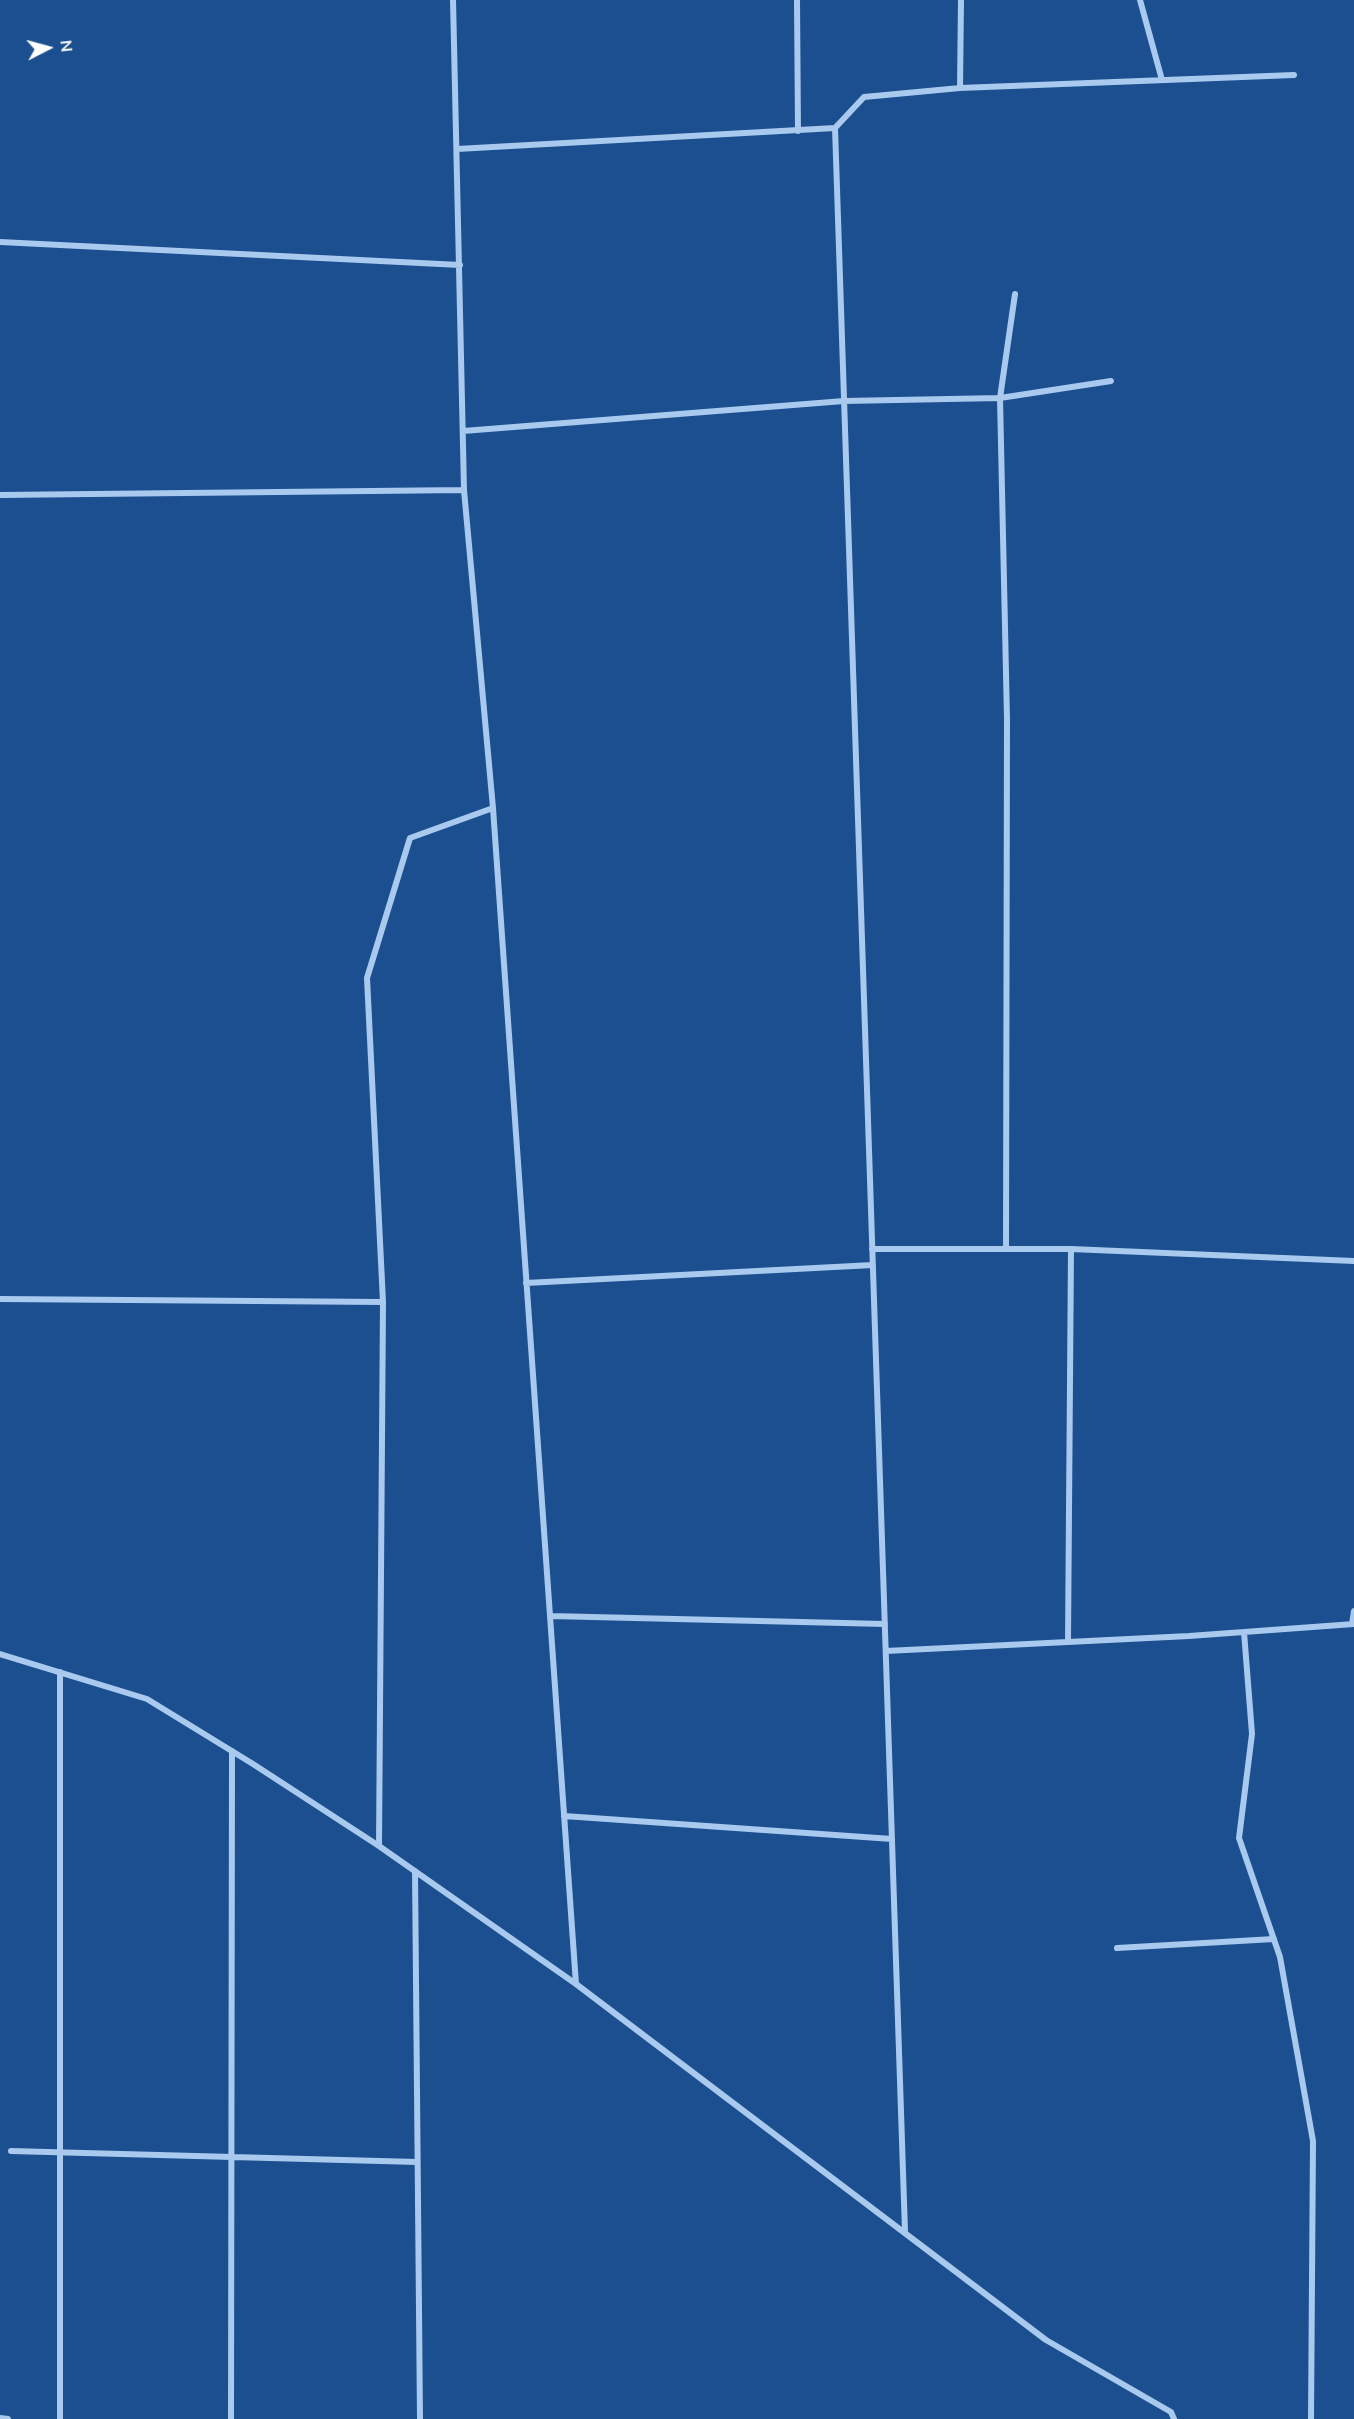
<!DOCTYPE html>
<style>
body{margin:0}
#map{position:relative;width:1354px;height:2419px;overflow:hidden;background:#1b4f8f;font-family:"Nunito Sans",sans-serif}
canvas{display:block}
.north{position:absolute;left:18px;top:18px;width:60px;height:60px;-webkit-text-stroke:4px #1b4f8f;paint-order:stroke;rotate:84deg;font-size:16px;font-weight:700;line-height:24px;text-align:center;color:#fff}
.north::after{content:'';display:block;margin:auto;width:21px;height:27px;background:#fff;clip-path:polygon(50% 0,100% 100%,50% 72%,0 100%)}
</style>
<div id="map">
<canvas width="1354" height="2419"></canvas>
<div class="north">N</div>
</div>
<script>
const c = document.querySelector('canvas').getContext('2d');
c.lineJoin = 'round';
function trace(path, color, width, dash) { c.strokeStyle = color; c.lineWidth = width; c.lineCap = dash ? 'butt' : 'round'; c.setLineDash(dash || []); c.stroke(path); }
trace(new Path2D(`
 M453,0L464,490L493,808L576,1984
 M797,0L798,131
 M1140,0L1162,80
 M960,88L961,0
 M835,128L905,2231
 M457,149L835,128L864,97L960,88L1294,75
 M0,242L460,265
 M463,431L844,401L1000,398L1111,381
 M0,495L464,490
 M872,1249H1071L1354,1261
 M1006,1249L1007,719L1000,398L1015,294
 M526,1283L873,1265
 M0,1299L383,1302
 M550,1616L885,1624
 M1352,1624L1354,1611
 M1244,1632L1252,1734L1239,1838L1280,1957L1313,2141L1311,2419
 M1068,1642L1071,1249
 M886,1651L1189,1636L1354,1624
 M0,1654L147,1699L253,1764L379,1846L576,1984L1046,2340L1171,2412L1174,2419
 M564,1816L892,1839
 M379,1846L383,1302L367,978L410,838L493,808
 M415,1871L420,2419
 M1117,1948L1274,1939
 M11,2151L417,2162
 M0,2418L8,2419
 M60,2419V1672
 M231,2419L232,1751`), '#a9c9ee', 6);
</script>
